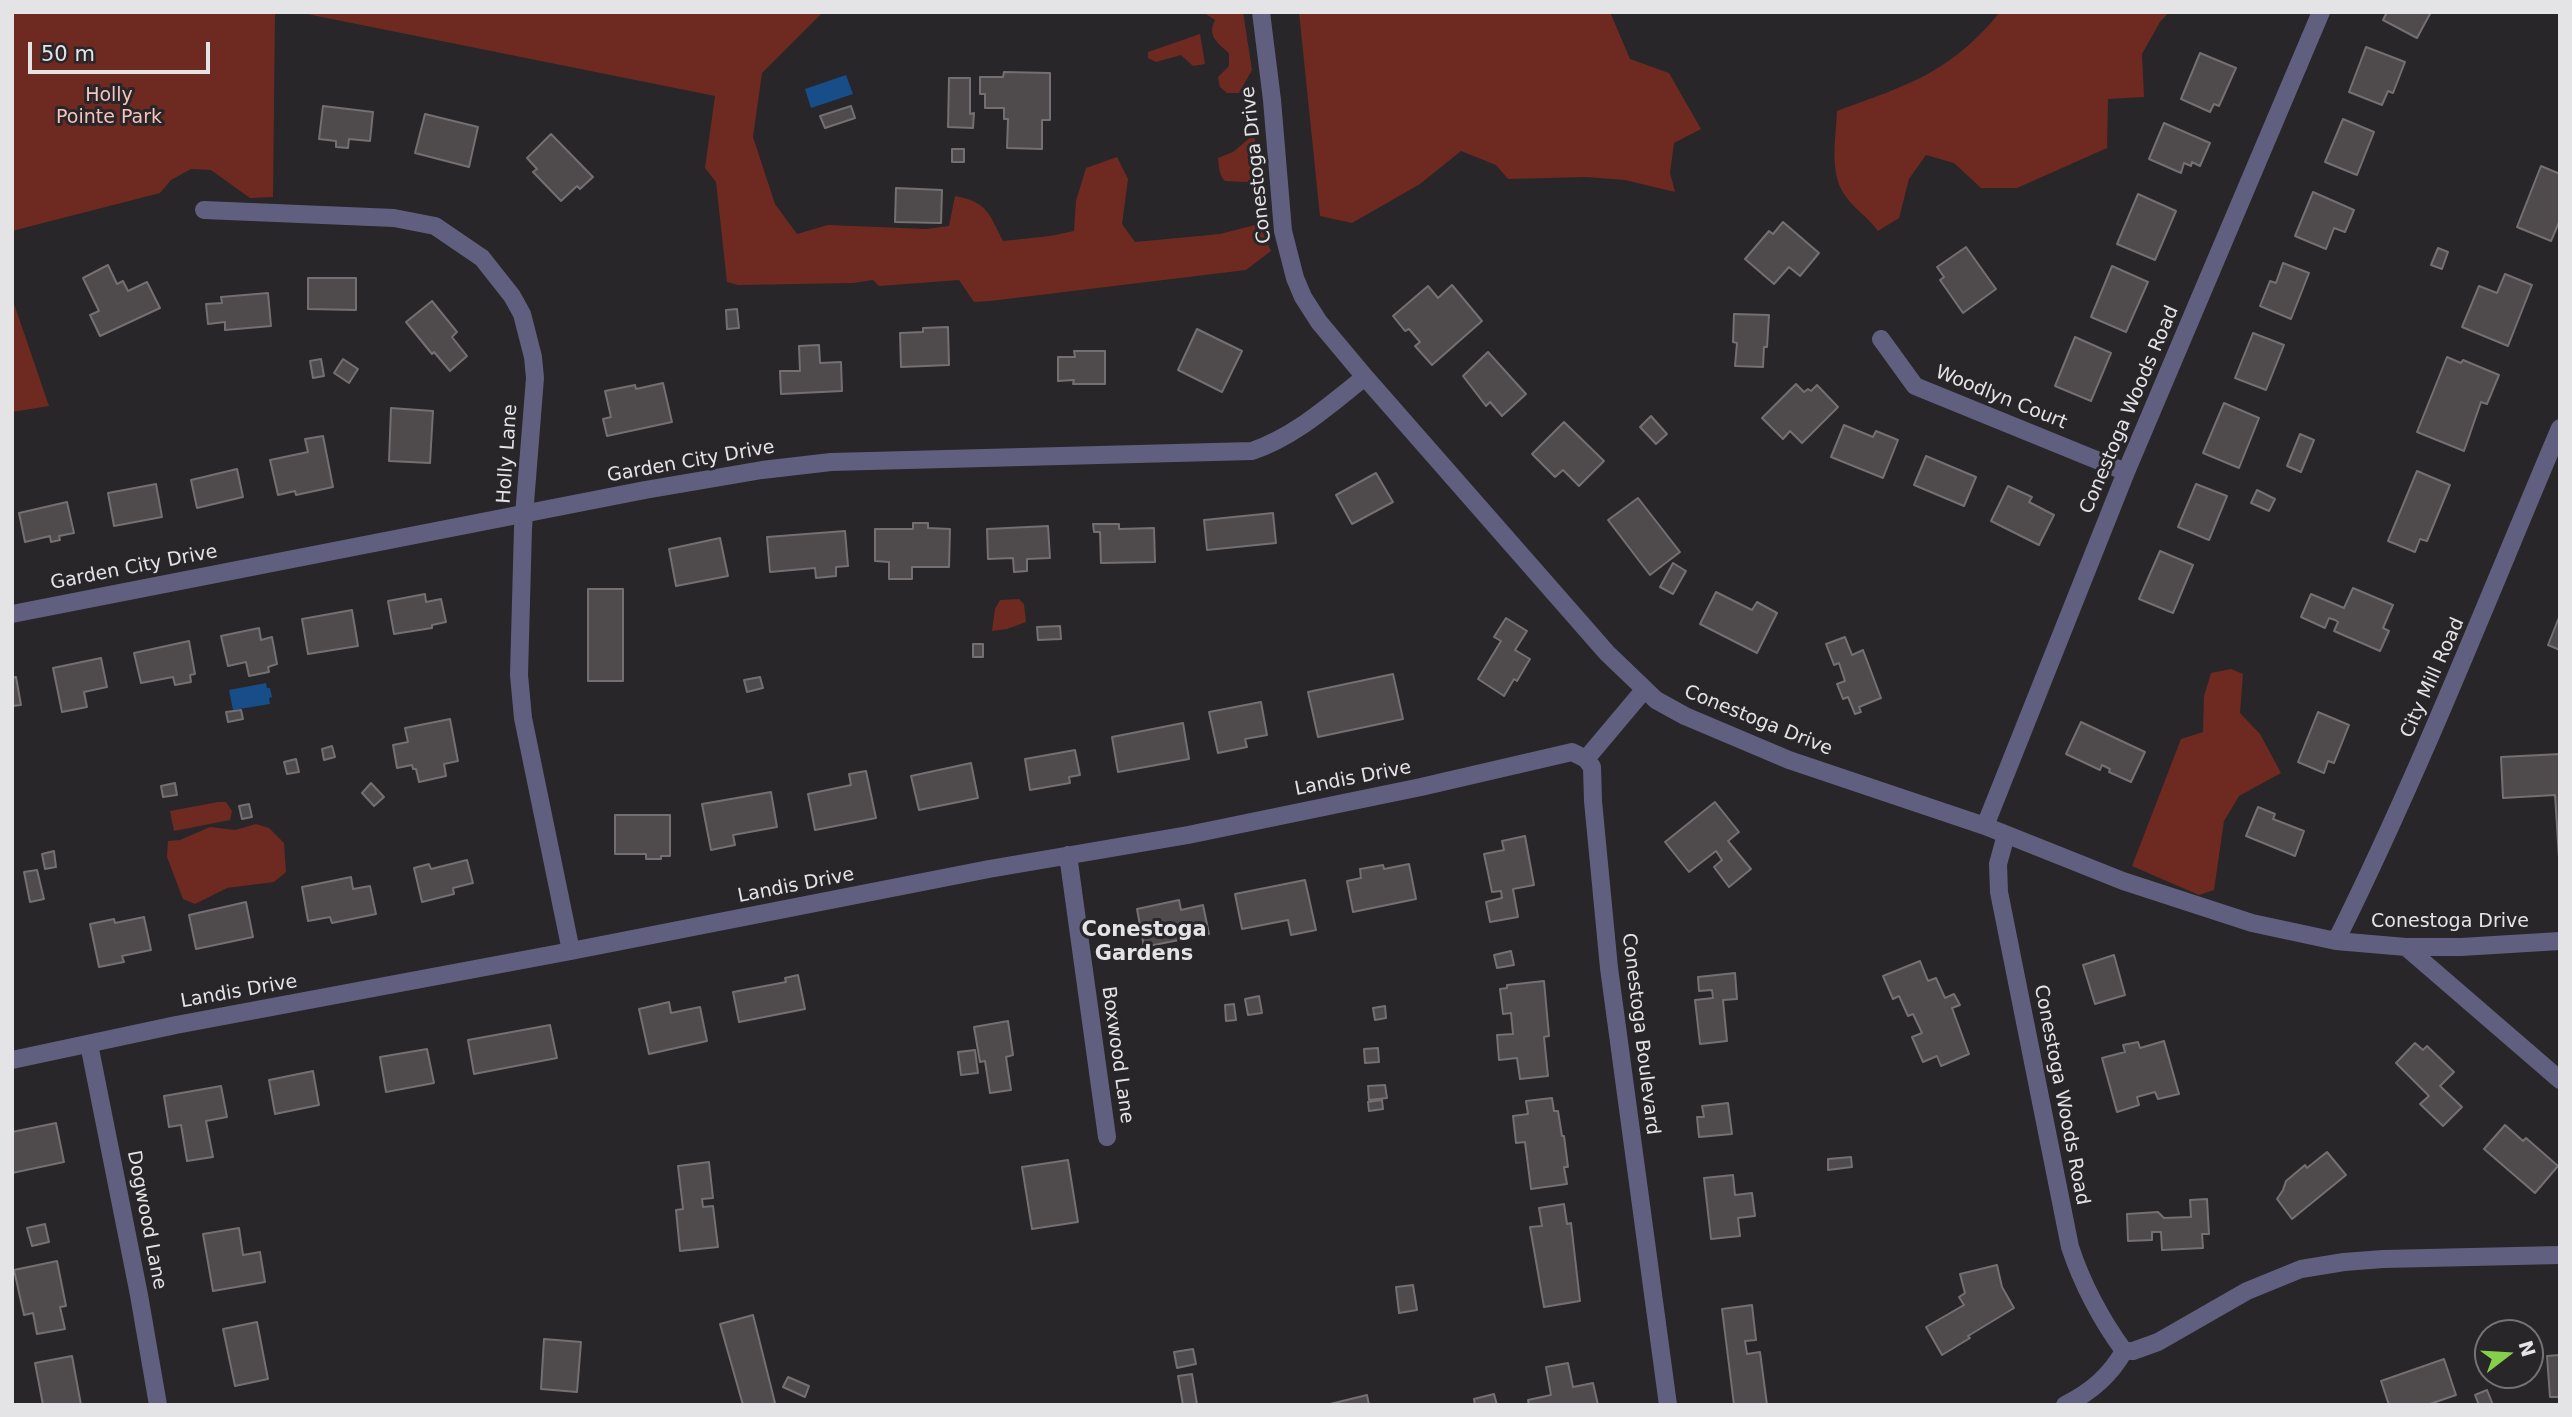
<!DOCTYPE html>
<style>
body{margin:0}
#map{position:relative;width:2572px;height:1417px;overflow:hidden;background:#282629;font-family:"DejaVu Sans",sans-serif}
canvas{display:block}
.frame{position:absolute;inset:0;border:14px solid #e4e3e5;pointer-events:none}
.north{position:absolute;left:2474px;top:1319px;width:70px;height:70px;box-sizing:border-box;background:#282629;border:2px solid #737274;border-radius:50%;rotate:73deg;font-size:19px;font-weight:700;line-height:28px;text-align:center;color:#e4e3e5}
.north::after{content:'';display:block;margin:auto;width:24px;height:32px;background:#86cf4b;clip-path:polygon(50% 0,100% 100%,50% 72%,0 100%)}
.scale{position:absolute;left:28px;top:42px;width:182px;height:32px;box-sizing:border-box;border:4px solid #e4e3e5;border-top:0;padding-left:9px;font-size:21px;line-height:24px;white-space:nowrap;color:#e4e3e5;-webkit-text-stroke:5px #282629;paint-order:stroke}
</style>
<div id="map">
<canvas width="2572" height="1417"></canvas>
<div class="frame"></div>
<div class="north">N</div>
<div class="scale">50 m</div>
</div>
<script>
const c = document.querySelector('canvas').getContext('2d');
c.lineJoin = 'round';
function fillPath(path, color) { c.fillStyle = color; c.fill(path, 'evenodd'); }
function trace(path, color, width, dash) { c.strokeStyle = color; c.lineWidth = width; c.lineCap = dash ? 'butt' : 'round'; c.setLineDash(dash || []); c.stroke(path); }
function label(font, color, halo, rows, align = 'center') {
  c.font = font + ' "DejaVu Sans",sans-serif'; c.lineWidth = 6; c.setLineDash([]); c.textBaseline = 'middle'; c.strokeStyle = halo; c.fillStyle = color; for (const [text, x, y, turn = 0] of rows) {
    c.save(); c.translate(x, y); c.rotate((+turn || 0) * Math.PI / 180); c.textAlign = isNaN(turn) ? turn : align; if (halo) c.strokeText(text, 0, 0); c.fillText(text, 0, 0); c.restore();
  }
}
fillPath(new Path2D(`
 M12,12H275L273,197L250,198L211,170L191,169L171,180L160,193L12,231Z
 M297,12H823L762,73L753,137L775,204L797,234L828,225L926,229L949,226L955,196C988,202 989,214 1003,241L1050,236L1074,231L1076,201L1086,168L1117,157L1128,179L1122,224L1135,242L1220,234L1259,224L1271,251L1246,270L990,301L974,302L959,280L879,286L873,280L853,283L738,285L727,282L716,182L705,168L715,96Z
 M1203,12H1243L1252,70L1239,93H1227L1220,87L1218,77L1229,66V53C1217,43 1207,35 1215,20Z
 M1299,12H1610L1630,59L1669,73L1701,129L1674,143L1670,173L1675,192L1625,180L1586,177L1508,179L1496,165L1461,151L1420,184L1352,223L1320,216Z
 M2000,12H2169L2160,22L2142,54L2144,97L2108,99L2107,148L2017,188H1981L1954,163L1926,155L1909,179L1899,218L1878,231C1868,217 1853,208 1844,194C1829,171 1836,137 1837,111C1908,85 1950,73 2000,12Z
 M1200,34L1205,64L1193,66L1181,55L1156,62L1148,58V52Z
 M1252,136L1255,139L1260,188L1257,191L1247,182L1225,181C1219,175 1219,167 1218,158L1233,152Z
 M12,298L49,406L12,412Z
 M1019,599L1024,604L1026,622L1007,629L992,631L995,609L1000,600Z
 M2231,669L2243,674L2240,713L2260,734L2281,773L2239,796L2224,821L2214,890L2199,895L2132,866L2181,739L2203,732L2204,696L2211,673Z
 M218,802H226L232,811L230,820L174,831L170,811Z
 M256,824L269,828L284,843L286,872L274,882L227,888L195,904L183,899L167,857L168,841L180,840L210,827L235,830Z`), '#6e2a20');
fillPath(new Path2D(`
 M846,75L853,94L811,108L805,89Z
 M266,683L267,688H270L272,697L269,698L270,704L233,710L229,690Z`), '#174d88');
const building = new Path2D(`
 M2387,12H2431L2417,38L2383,20Z
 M2366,47L2405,62L2393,93L2388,91L2382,105L2349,92Z
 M2200,53L2236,68L2219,106L2214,104L2210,112L2181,99Z
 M1004,72L1050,73V120H1042V149L1007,148L1008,119H1004V108H985V94H980V77H1003Z
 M949,78H970V114L974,113L973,128L948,127Z
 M323,106L373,112L370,141L349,139L348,148L336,147V141L319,139Z
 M851,106L855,118L825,128L820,116Z
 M425,114L478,127L469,167L415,153Z
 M2343,119L2374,132L2357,175L2325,162Z
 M2164,123L2210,143L2200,166L2192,162L2191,166L2184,163L2181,173L2149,159Z
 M551,134L593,177L580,189L577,186L561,201L533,172L537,169L527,158Z
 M952,149H964V162H952Z
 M2541,166L2560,174V220L2551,241L2517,227Z
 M896,188L942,190L941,223L895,222Z
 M2313,192L2354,210L2345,232L2334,228L2326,249L2295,236Z
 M2138,194L2176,211L2155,260L2117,244Z
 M1783,222L1819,253L1800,276L1789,267L1774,284L1745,259L1769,231L1773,234Z
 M1966,247L1996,289L1963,313L1940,280L1944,277L1937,267Z
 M2438,248L2448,252L2442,269L2431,265Z
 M2283,263L2309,273L2291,319L2260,306L2270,281L2276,283Z
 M108,265L117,284L123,281L128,291L147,282L160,308L100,336L90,315L99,311L83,278Z
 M2112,266L2148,282L2126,332L2091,317Z
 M2505,274L2532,285L2508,346L2462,327L2479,286L2497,293Z
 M308,278H356V310L308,309Z
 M1452,285L1482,321L1432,365L1415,346L1420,342L1409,329L1405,331L1393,316L1428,286L1438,298Z
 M268,293L271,326L225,330V322L208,324L206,304L222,303L221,297Z
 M432,301L457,332L452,337L467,356L450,371L434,352L432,354L406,322Z
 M737,309L739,328L727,329L726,310Z
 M1734,314L1769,315L1767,347H1764L1763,367L1735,366L1737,343L1733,342Z
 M948,327L949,365L901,367L900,333L923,332V328Z
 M1197,329L1242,351L1222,392L1178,370Z
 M2253,333L2284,345L2266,390L2235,378Z
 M2075,337L2111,353L2091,401L2055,386Z
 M819,345L820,363L841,362L842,391L781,394L780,371H800L799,346Z
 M1074,351H1105V384H1073L1074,380L1058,381V357H1075Z
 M1488,352L1526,394L1502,416L1490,402L1486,406L1463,376Z
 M2447,357L2461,363L2463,360L2499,375L2487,404L2481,402L2464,451L2417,432Z
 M321,359L324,376L313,378L310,361Z
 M343,359L358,369L349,383L334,373Z
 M663,383L672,422L607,436L603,419L611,417L605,391L635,385L636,389Z
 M1796,384L1804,392L1808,389L1811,391L1817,385L1838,407L1802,443L1790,431L1783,439L1762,418Z
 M2224,403L2259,418L2239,468L2203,453Z
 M391,408L433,411L430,463L389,461Z
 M1651,416L1667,434L1656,444L1640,427Z
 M1564,422L1604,461L1579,486L1563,470L1555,477L1532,454Z
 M1844,425L1873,437L1876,431L1898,440L1883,478L1831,457Z
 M2300,434L2314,440L2301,472L2287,466Z
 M323,436L333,487L296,495L295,491L278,495L270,460L308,452L305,439Z
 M1926,456L1976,477L1964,506L1914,485Z
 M237,469L243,497L197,508L191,480Z
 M2417,471L2450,485L2427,541L2420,539L2415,552L2388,541Z
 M1376,473L1393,502L1352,524L1336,495Z
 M156,484L162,517L114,526L108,493Z
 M2196,484L2227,496L2209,540L2178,527Z
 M2008,486L2032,497L2029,502L2054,515L2039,545L1991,521Z
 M2257,490L2275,499L2269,511L2251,503Z
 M1638,498L1680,552L1650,575L1608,520Z
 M67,502L74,533L59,536L60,540L51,542L50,536L25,542L19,513Z
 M1273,513L1276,543L1207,550L1204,520Z
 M913,523H928V528L950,529L949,567H912V579H889V562L875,561V529H913Z
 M1093,524H1119V529L1154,528L1155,562L1101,563L1100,532H1094Z
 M1048,526L1050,558L1027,559V571L1014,572L1013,558L988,559L987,529Z
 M845,531L848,566L836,567V576L816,578L815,568L770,572L767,537Z
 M720,538L728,576L676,586L669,549Z
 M2160,551L2193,565L2173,613L2139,599Z
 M1673,563L1686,571L1673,594L1660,587Z
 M2353,588L2393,605L2383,628L2389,631L2380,651L2334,631L2338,622L2335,620L2329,618L2325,628L2301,617L2311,594L2344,608Z
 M588,589H623V681H588Z
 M1716,592L1752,610L1757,602L1777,613L1757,653L1700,624Z
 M425,594L426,602L441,599L446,622L432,625V628L394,634L388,601Z
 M352,610L358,646L308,654L302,619Z
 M2560,615V650L2548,645Z
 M1506,618L1527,631L1515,650L1530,659L1517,681L1514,679L1504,696L1478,679L1501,641L1494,637Z
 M1060,626L1061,639L1038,640L1037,627Z
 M259,628L261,640L272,637L277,664L268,667L269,672L249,676L246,662L228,666L221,636Z
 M1845,637L1852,655L1863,650L1881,698L1859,707L1861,712L1855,714L1848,697L1843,699L1837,684L1845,681L1839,663L1834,665L1826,644Z
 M189,641L195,674L190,675L191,682L175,685L173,677L141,683L134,653Z
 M973,644H983V657H973Z
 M101,658L107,687L84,692L87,707L62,712L53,668Z
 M1393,674L1403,719L1318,737L1308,692Z
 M16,677L21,705L12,706V678Z
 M760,677L763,688L747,692L744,680Z
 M1261,702L1267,735L1245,739L1247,747L1218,753L1209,712Z
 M241,710L243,719L228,722L226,712Z
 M2318,712L2349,725L2334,763L2328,761L2324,773L2298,762Z
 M450,719L458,761L444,764L446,776L419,782L416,769H413L412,765L397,768L393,745L408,742L405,728Z
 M2081,722L2145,752L2131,782L2109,772L2110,769L2102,765L2100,770L2066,754Z
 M1183,723L1189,759L1118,772L1112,737Z
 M332,746L335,757L324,760L322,749Z
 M1075,750L1080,775L1069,777L1070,783L1030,790L1025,759Z
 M2560,754V858H2559L2555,795L2503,798L2501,757Z
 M296,759L299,772L287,774L284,762Z
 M971,763L978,798L919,810L911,776Z
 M866,771L876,818L815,830L808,794L851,785L849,774Z
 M175,783L177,795L163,797L161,786Z
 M371,783L384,797L374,806L362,793Z
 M771,792L777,827L733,835L735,845L711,850L702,804Z
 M1715,802L1739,832L1728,841L1751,869L1729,887L1714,867L1722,860L1716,851L1689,872L1665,842Z
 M249,804L252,817L242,819L239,806Z
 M2258,807L2275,814L2273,819L2304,831L2295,856L2246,836Z
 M615,815H670V856H661V859H646V854H615Z
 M1525,836L1534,885L1513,889L1518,917L1490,922L1486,902L1502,898L1501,891L1492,892L1484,854L1504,850L1502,841Z
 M54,851L56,867L45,869L42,854Z
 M467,860L473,883L453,888L454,894L422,902L414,868L429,864L431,869Z
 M1409,864L1416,899L1353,912L1347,881L1361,878L1360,869L1383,865L1384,869Z
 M37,870L44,899L30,902L24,872Z
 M351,877L353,889L370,886L376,914L332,923L330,917L308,921L302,887Z
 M1305,880L1316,930L1291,935L1288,920L1242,929L1235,894Z
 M1179,900L1181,910L1203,905L1209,934L1144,947L1137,909Z
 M246,902L253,937L196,949L189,915Z
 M144,917L151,950L122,956L124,962L99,967L90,924L114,919L115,923Z
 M1511,951L1514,965L1497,968L1494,955Z
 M2114,955L2125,995L2095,1004L2083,965Z
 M1920,961L1928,981L1936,978L1945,998L1954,994L1960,1005L1952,1008L1969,1054L1941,1066L1937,1056L1923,1062L1912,1037L1922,1033L1913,1014L1908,1016L1899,996L1893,999L1883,976Z
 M1735,973L1737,999L1723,1000L1727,1041L1700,1044L1695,1000L1713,998L1712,990L1699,991L1698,977Z
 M798,975L805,1009L739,1022L733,992L786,982L785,978Z
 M1544,981L1549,1036L1544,1037L1548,1076L1520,1079L1517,1058L1499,1060L1497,1035L1513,1034L1511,1013L1503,1014L1500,989L1507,988V985Z
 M1259,996L1262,1013L1248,1015L1245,999Z
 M669,1002L671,1013L700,1007L707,1041L649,1054L639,1009Z
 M1234,1004L1236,1020L1226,1021L1225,1005Z
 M1385,1006L1386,1018L1375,1020L1373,1008Z
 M1008,1021L1013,1055L1006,1057L1011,1090L990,1093L985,1061L980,1062L974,1027Z
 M550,1025L557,1058L474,1074L468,1040Z
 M2164,1041L2179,1094L2158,1099L2155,1092L2137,1097L2139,1105L2117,1112L2102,1058L2125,1052L2123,1045L2138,1042L2140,1048Z
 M2415,1043L2423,1050L2427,1046L2454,1072L2440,1086L2462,1107L2443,1126L2420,1104L2429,1096L2396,1063Z
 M1378,1048L1379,1062L1365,1063L1364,1049Z
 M427,1049L434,1083L386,1092L380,1057Z
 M975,1050L978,1073L961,1075L958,1052Z
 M313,1071L319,1105L275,1114L269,1080Z
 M1385,1085L1387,1098L1369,1100L1368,1086Z
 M221,1086L227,1117L206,1121L213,1157L187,1161L181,1125L169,1127L164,1096Z
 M1552,1098L1554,1111H1558L1562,1136H1564L1568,1167H1564L1567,1184L1531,1189L1525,1142L1516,1143L1513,1116L1528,1114L1526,1101Z
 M1382,1100L1383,1109L1369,1111L1368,1102Z
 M1728,1103L1732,1134L1699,1137L1697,1117H1704L1702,1106Z
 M56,1123L64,1162L12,1173V1132Z
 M2505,1125L2523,1141L2526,1138L2558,1166L2535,1193L2484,1149Z
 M2327,1152L2346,1175L2292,1219L2277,1199L2283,1190L2286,1181L2305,1165L2307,1168Z
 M1851,1157L1852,1167L1828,1170V1159Z
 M1068,1160L1078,1222L1032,1229L1022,1167Z
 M709,1162L713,1198L702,1199L703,1207L713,1206L718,1247L680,1251L676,1210L683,1209L678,1166Z
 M1733,1175L1735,1195L1752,1193L1755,1216L1738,1218L1740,1236L1711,1239L1704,1178Z
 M2207,1199L2209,1234H2202L2203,1248L2162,1250L2161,1232H2152V1240L2128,1241L2127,1214L2158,1212L2164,1218L2191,1217L2190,1200Z
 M1564,1204L1567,1224L1571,1223L1580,1301L1544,1307L1530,1227L1542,1226L1539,1208Z
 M45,1224L49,1242L32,1246L27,1228Z
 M239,1228L243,1255L260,1252L265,1282L213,1291L203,1234Z
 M57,1261L66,1306L60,1307L65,1329L37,1334L33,1313L24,1315L14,1270Z
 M1997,1265L2002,1287L2014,1308L1968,1336L1970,1338L1942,1355L1926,1327L1964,1305L1959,1297L1965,1293L1960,1274Z
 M1413,1285L1417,1310L1399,1313L1396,1287Z
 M1752,1305L1756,1340L1745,1341L1747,1354L1760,1352L1767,1405H1734L1722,1309Z
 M753,1315L775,1403L768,1405H743L720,1324Z
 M257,1322L268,1379L235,1386L223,1329Z
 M544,1339L581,1342L577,1392L541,1389Z
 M1193,1349L1196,1364L1177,1368L1174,1352Z
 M2560,1355V1397H2550L2547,1356Z
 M72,1356L81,1405H43L35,1363Z
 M2444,1359L2456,1395L2427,1405H2389L2381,1381Z
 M1568,1363L1573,1387L1593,1383L1598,1405H1529L1528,1400L1551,1395L1546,1367Z
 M1192,1374L1197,1404L1183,1405L1178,1376Z
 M788,1377L809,1386L805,1397L783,1387Z
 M2487,1390L2493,1405H2479L2475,1395Z
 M1494,1394L1497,1405H1475L1474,1399Z
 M1367,1395L1369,1405H1326Z`);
fillPath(building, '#4f4b4c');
trace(building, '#746f70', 2);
trace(new Path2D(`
 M1261,12L1272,100L1283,231L1295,278L1303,297L1319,322L1365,377L1607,653L1656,700L1685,716L1789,760L1985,826L2123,881L2252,923L2336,941L2406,947H2461L2560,941
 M204,210L394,218L435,226L482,258L512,296L522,314L533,357L535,378L523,528L519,675L523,718L571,951
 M1881,339L1915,386L2126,472
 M12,614L645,490L762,470L831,462L1252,451C1296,436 1329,405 1365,377
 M1586,759L1644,690
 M1985,826L2126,472L2321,12
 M2006,835L1998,864L1999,892L2070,1247C2083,1286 2100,1318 2124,1351H2133L2158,1342L2247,1291L2301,1269L2344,1262L2383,1259L2560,1255
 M1068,855L1107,1137
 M2336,941C2419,774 2487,600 2560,428
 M2406,947L2560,1080
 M89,1044L139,1295L158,1405
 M12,1060L176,1025L571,951L989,869L1188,835L1421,787L1572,752L1586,759L1592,767L1593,801L1609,968L1668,1405
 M2065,1405C2091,1392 2110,1376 2124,1351`), '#615f7f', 18);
label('19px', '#f5c4bb', '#282629', [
 ["Holly",109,96],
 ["Pointe Park",109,118]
]);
label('19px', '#e4e3e5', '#282629', [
 ["Conestoga Drive",1257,165,-96],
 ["Woodlyn Court",2001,398,22],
 ["Conestoga Woods Road",2130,410,-67],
 ["Holly Lane",508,454,-86],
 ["Garden City Drive",691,462,-10],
 ["Garden City Drive",134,568,-11],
 ["City Mill Road",2433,678,-66],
 ["Conestoga Drive",1758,721,22],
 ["Landis Drive",1353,779,-11],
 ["Landis Drive",796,886,-11],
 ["Conestoga Drive",2450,922],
 ["Landis Drive",239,992,-10],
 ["Conestoga Boulevard",1640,1034,83],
 ["Boxwood Lane",1117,1055,82],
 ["Conestoga Woods Road",2061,1095,79],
 ["Dogwood Lane",146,1220,79]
]);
label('bold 21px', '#e4e3e5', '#282629', [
 ["Conestoga",1144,931],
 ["Gardens",1144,955]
]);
</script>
